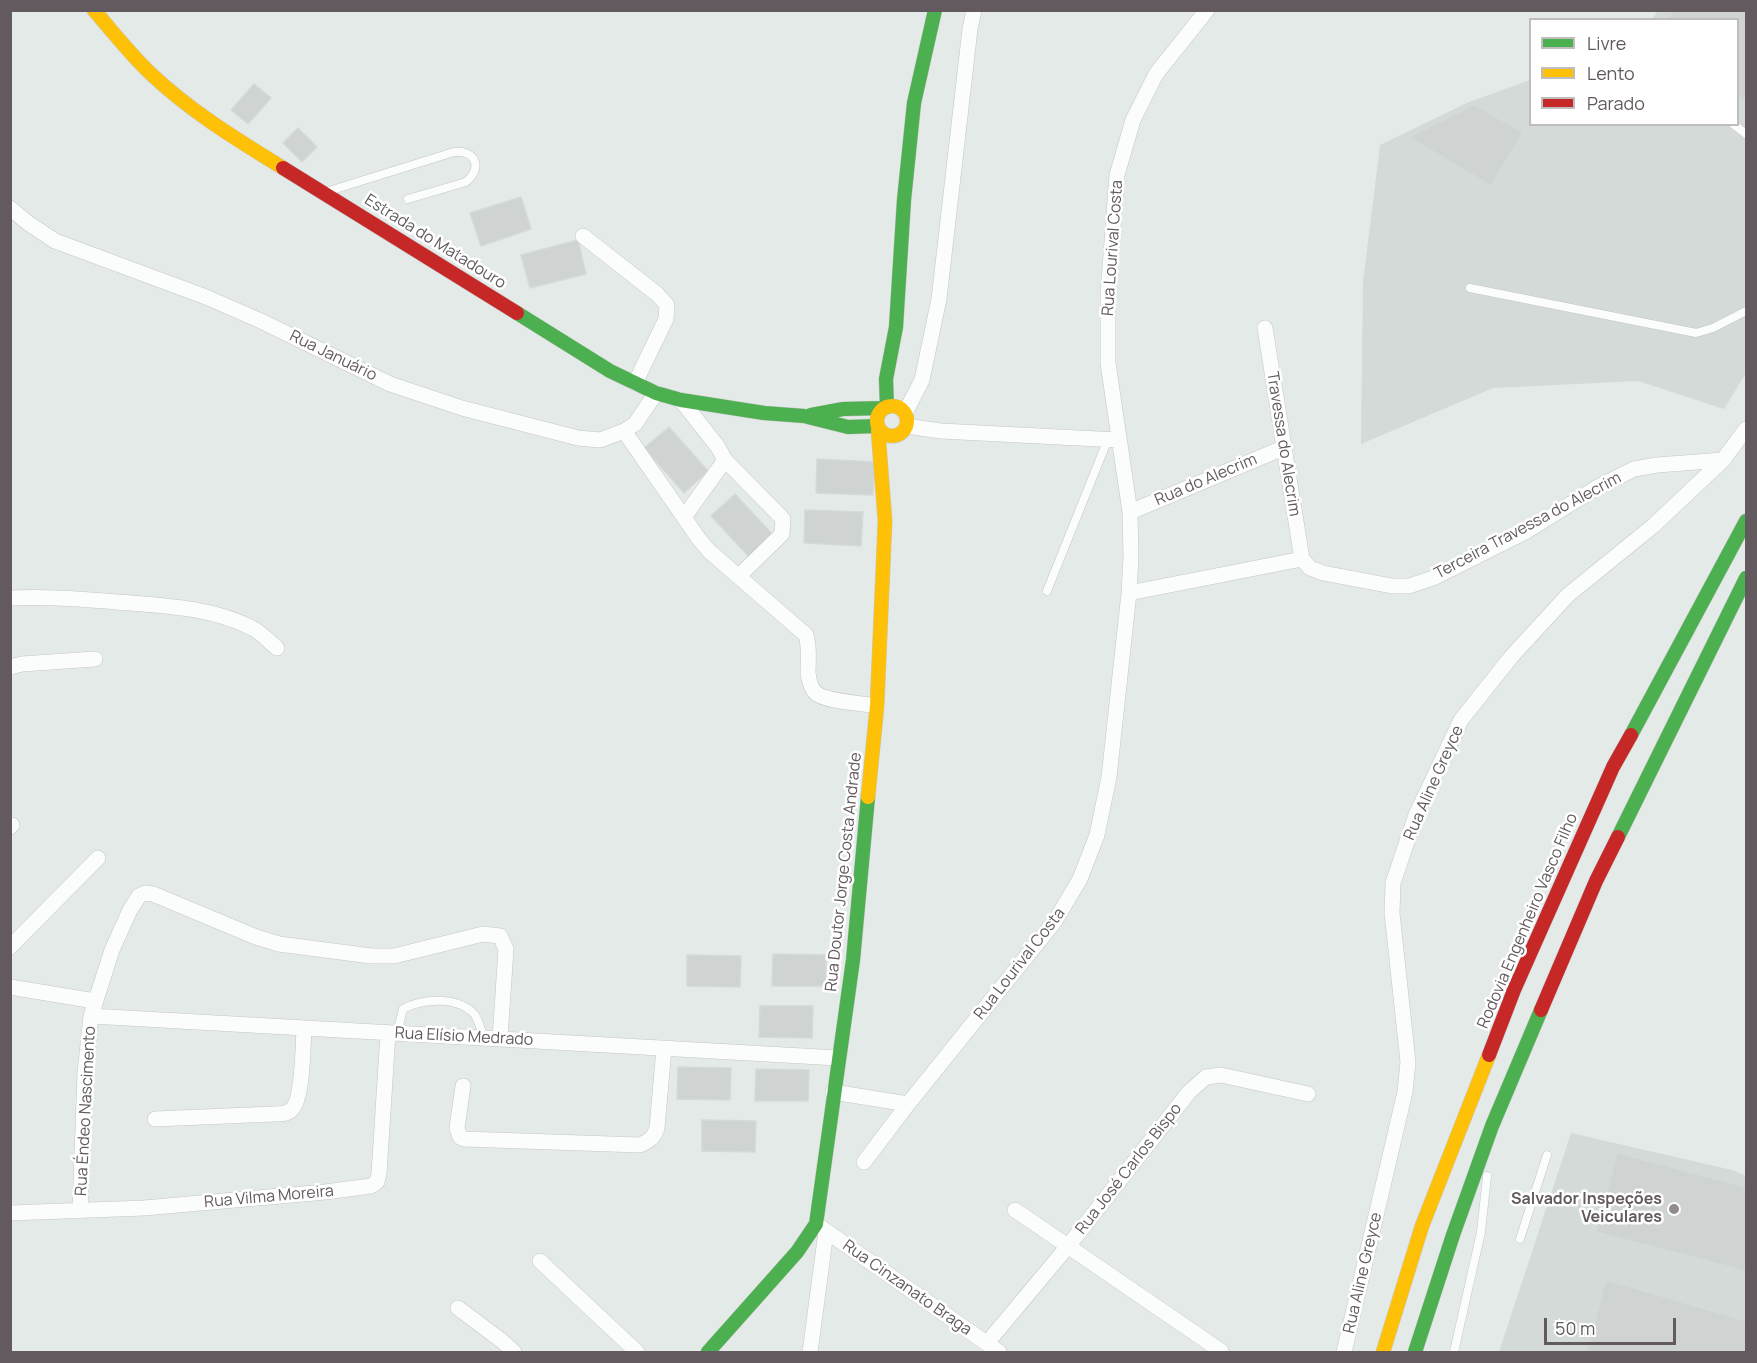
<!DOCTYPE html>
<meta charset="utf-8">
<style>
body{margin:0}
#map{position:relative;width:1757px;height:1363px;overflow:hidden;background:#e4eae8;font-family:Manrope,sans-serif}
canvas{display:block}
.frame{position:absolute;inset:0;border:12px solid #625a5f;pointer-events:none}
.legend{position:absolute;left:1529px;top:18px;width:210px;height:108px;box-sizing:border-box;background:#fff;border:2px solid #c0bdbf;margin:0;padding:8px 10px;list-style:none;font-size:18px;color:#625a5f}
.legend li{display:flex;align-items:center;gap:12px;height:30px}
.legend b{width:30px;border:2px solid #c0bdbf}
.scale{position:absolute;left:1544px;top:1318px;width:132px;height:27px;box-sizing:border-box;border:3px solid #625a5f;border-top:0;padding-left:8px;font-size:18px;line-height:21px;white-space:nowrap;color:#625a5f;-webkit-text-stroke:4px #fff;paint-order:stroke}
</style>
<div id="map">
<canvas width="1757" height="1363"></canvas>
<div class="frame"></div>
<ul class="legend">
<li><b style="height:8px;background:#4caf50"></b>Livre</li>
<li><b style="height:8px;background:#ffc107"></b>Lento</li>
<li><b style="height:8px;background:#c62828"></b>Parado</li>
</ul>
<div class="scale">50 m</div>
</div>
<script>
const c = document.querySelector('canvas').getContext('2d');
c.lineJoin = 'round';
function fillPath(path, color) { c.fillStyle = color; c.fill(path, 'evenodd'); }
function trace(path, color, width, dash) { c.strokeStyle = color; c.lineWidth = width; c.lineCap = dash ? 'butt' : 'round'; c.setLineDash(dash || []); c.stroke(path); }
function label(font, color, halo, rows, align = 'center') {
  c.font = font + ' Manrope,sans-serif'; c.lineWidth = 5; c.setLineDash([]); c.textBaseline = 'middle'; c.strokeStyle = halo; c.fillStyle = color; for (const [text, x, y, turn = 0] of rows) {
    c.save(); c.translate(x, y); c.rotate((+turn || 0) * Math.PI / 180); c.textAlign = isNaN(turn) ? turn : align; if (halo) c.strokeText(text, 0, 0); c.fillText(text, 0, 0); c.restore();
  }
}
fillPath(new Path2D(`
 M1658,11H1746V373L1724,409L1638,381L1493,388L1361,444L1363,282L1380,145L1469,102L1530,80V124H1738V20L1652,19Z
 M1571,1133L1732,1170L1746,1176V1352H1499Z`), '#d4dad7');
const building = new Path2D(`
 M1673,10H1746V101L1738,96V20H1667Z
 M254,84L271,98L248,124L231,110Z
 M1474,105L1523,132L1491,186L1409,137Z
 M298,128L317,147L302,162L283,143Z
 M521,197L531,229L481,246L470,213Z
 M578,240L586,274L530,288L521,255Z
 M669,427L708,471L684,493L644,448Z
 M817,459L875,462L873,495L816,493Z
 M735,494L775,537L751,559L711,516Z
 M805,510L863,512L861,546L804,543Z
 M773,954L826,955V986H772Z
 M687,955L741,956L740,987L687,986Z
 M760,1006H813L812,1038L759,1037Z
 M678,1067L731,1068L730,1100L677,1099Z
 M756,1069L809,1070L808,1101H755Z
 M702,1120L756,1121L755,1152L702,1151Z
 M1617,1153L1746,1187V1271L1596,1232Z
 M1606,1280L1746,1321V1352H1587Z`);
fillPath(building, '#cfd3d2');
trace(building, '#d4dad7', 1.5);
const lane = new Path2D(`
 M1733,124L1746,134
 M329,191L454,152C476,150 483,168 466,182L408,199
 M1470,288L1696,333L1713,328L1746,311
 M1047,591L1108,439
 M397,1033L403,1009C423,998 459,996 475,1015C479,1021 481,1031 484,1038
 M1520,1239L1547,1155
 M1454,1352L1481,1232L1487,1176`);
const street = new Path2D(`
 M10,208L28,223L55,241L206,297L261,321L390,384L462,408L578,438L600,440L624,431L635,424L656,393
 M583,236L657,294L667,305L666,319L635,383
 M1265,328L1302,559
 M681,400L718,447L725,460L684,517
 M905,413L922,380L939,299L970,29L974,10
 M906,426L941,431L1118,440
 M624,431L699,539L709,551L806,635C810,649 808,659 808,673C809,680 811,690 817,694C829,702 862,703 877,706
 M725,460L783,519L782,534L739,576
 M1130,512L1283,448
 M1302,559L1310,568L1323,573L1392,586H1409L1433,578L1527,531L1596,488L1634,469L1657,465L1723,460
 M1129,593L1302,559
 M10,598C51,596 91,600 131,603C171,606 215,609 252,628C261,632 269,642 277,648
 M10,667L22,664L95,659
 M10,827L12,825
 M10,947L98,858
 M10,987L95,1001
 M91,1016L838,1058
 M463,1086L457,1128L460,1137L464,1139L640,1145C649,1141 654,1138 657,1128L664,1048
 M833,1092L908,1104
 M155,1119L274,1114C281,1114 288,1114 292,1109C303,1099 303,1044 304,1028
 M864,1162L908,1104L1055,921L1080,879L1097,835L1109,777L1129,593L1131,557L1130,512L1108,363V294L1117,175L1133,120L1156,74L1207,10
 M1015,1210L1221,1351
 M80,1211L85,1073L91,1016L112,950L130,910L139,896L145,893L153,894L256,937L279,944L371,956H394L483,934L500,936L506,949L500,1038
 M10,1213L144,1208L325,1192L371,1186L377,1182L379,1174L388,1033
 M816,1224L999,1352
 M540,1261L637,1352
 M458,1308L502,1341L514,1352
 M987,1343L1069,1245L1189,1092L1206,1077L1221,1075L1308,1094
 M810,1352L826,1232
 M1344,1352L1405,1092L1408,1062L1392,913L1393,883L1416,815L1461,720L1511,657L1568,595L1653,526L1723,460L1746,429`);
const fast = new Path2D(`
 M517,313L610,371L656,393L681,400L764,413L804,416L848,427L877,426
 M887,407L886,379L896,327L904,200L914,103L935,10
 M811,415L843,409L884,408
 M1631,735L1746,521
 M1618,837L1746,578
 M708,1352L797,1252L816,1224L853,960L868,797
 M1415,1352L1453,1235L1492,1126L1541,1010`);
const slow = new Path2D(`
 M94,10C112,31 130,54 150,73C190,111 236,139 283,168
 M877 421a15 15 0 1 1 30 0a15 15 0 1 1-30 0Z
 M868,797L877,706L885,521L878,430
 M1383,1352L1422,1226L1489,1055`);
const jam = new Path2D(`
 M283,168L517,313
 M1541,1010L1596,881L1618,837
 M1489,1055L1514,990L1613,767L1631,735`);
trace(lane, '#c5c6c5', 9);
trace(street, '#c5c6c5', 16);
trace(fast, '#c6c7c7', 15);
trace(slow, '#c6c7c7', 15);
trace(jam, '#c6c7c7', 15);
trace(lane, '#fbfcfc', 8);
trace(street, '#fbfcfc', 15);
trace(fast, '#4caf50', 14);
trace(slow, '#ffc107', 14);
trace(jam, '#c62828', 14);
for (const [x, y, r, color] of [
 [1674,1209,6,"#908c8f"]
]) { const dot = new Path2D(); dot.arc(x, y, r, 0, 2 * Math.PI); c.fillStyle = color; c.fill(dot); trace(dot, '#fff', 2); }
label('16px', '#625a5f', '#fff', [
 ["Estrada do Matadouro",435,242,32],
 ["Rua Lourival Costa",1113,248,-86],
 ["Rua Januário",333,356,26],
 ["Travessa do Alecrim",1283,444,81],
 ["Rua do Alecrim",1206,480,-23],
 ["Terceira Travessa do Alecrim",1528,526,-28],
 ["Rua Aline Greyce",1434,783,-66],
 ["Rua Doutor Jorge Costa Andrade",844,872,-84],
 ["Rodovia Engenheiro Vasco Filho",1528,921,-67],
 ["Rua Lourival Costa",1020,964,-52],
 ["Rua Elísio Medrado",464,1037,3],
 ["Rua Éndeo Nascimento",86,1111,-87],
 ["Rua José Carlos Bispo",1129,1169,-52],
 ["Rua Vilma Moreira",269,1197,-5],
 ["Rua Aline Greyce",1363,1273,-77],
 ["Rua Cinzanato Braga",907,1288,35]
]);
label('bold 16px', '#625a5f', '#fff', [
 ["Salvador Inspeções",1662,1200],
 ["Veiculares",1662,1218]
], 'right');
</script>
